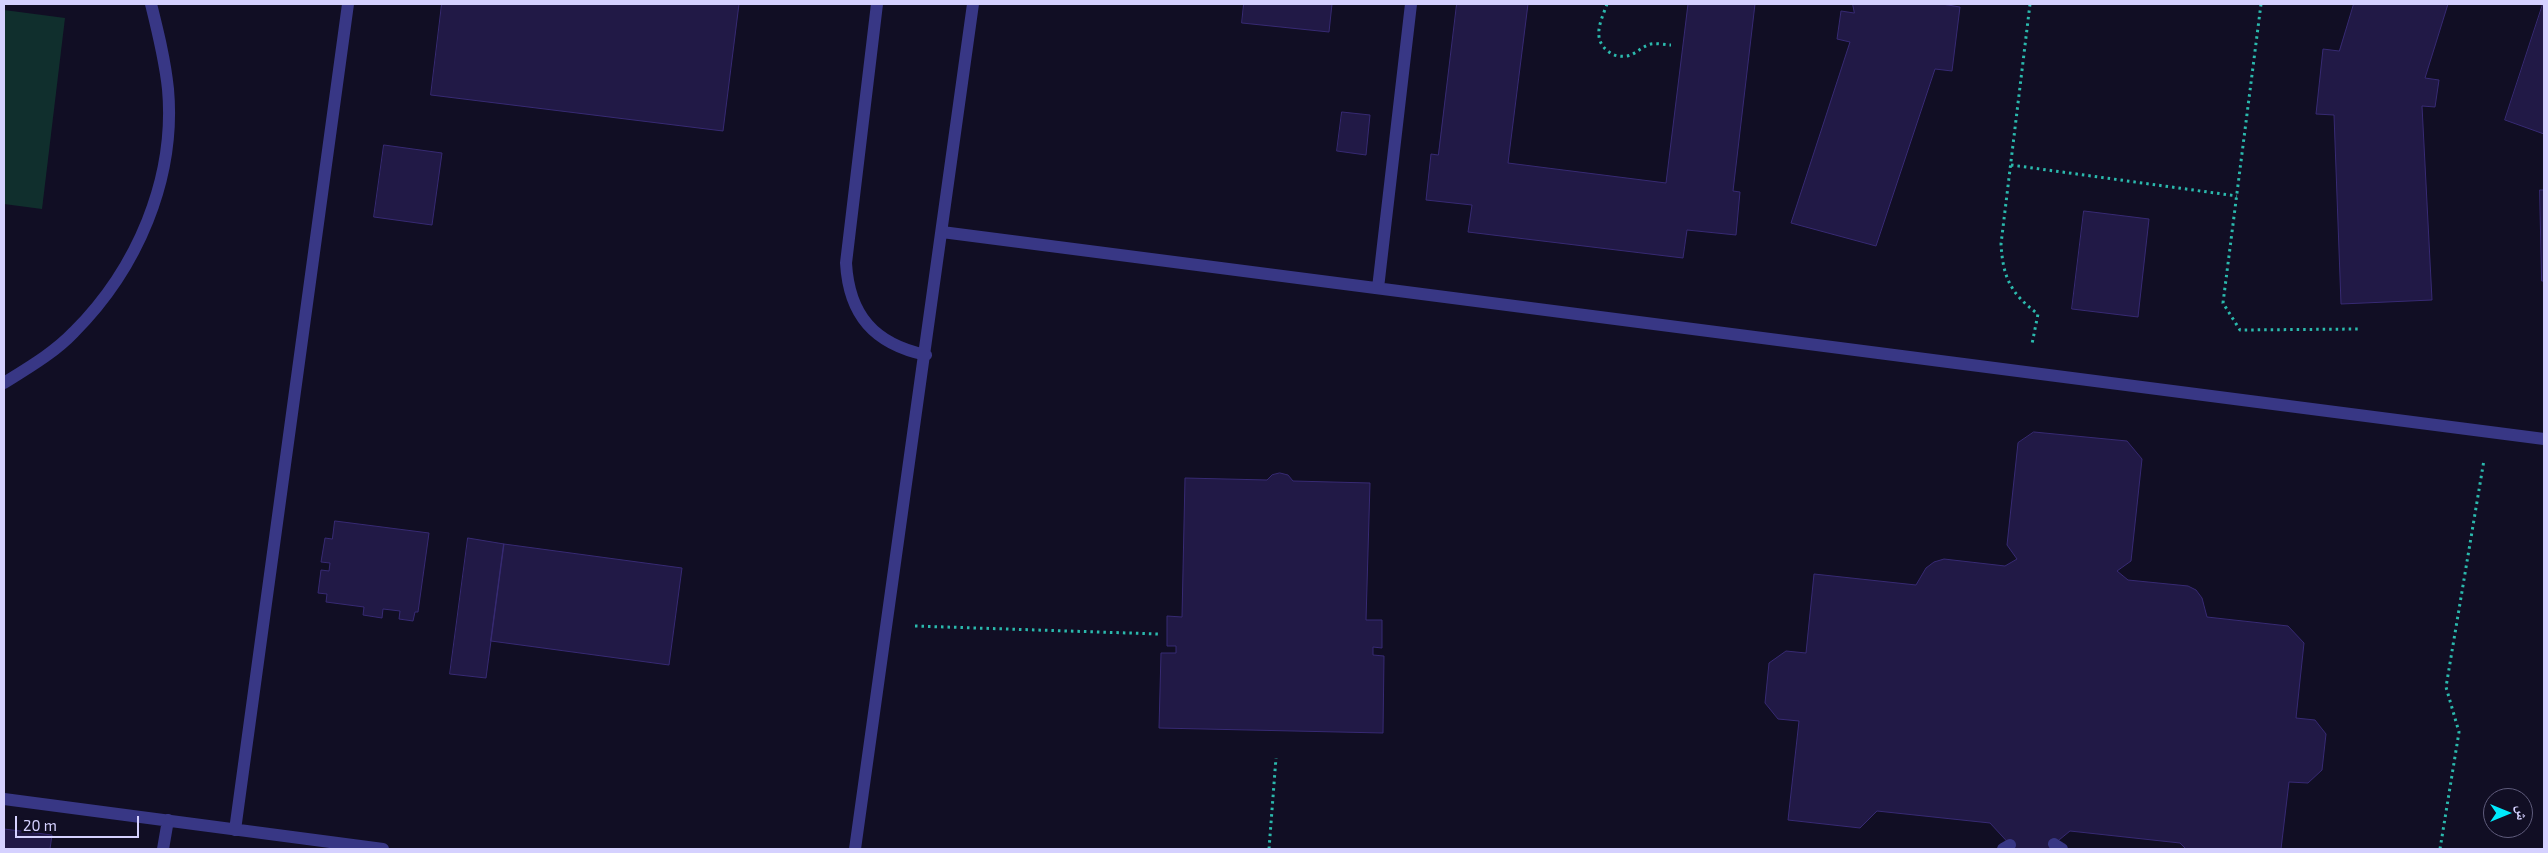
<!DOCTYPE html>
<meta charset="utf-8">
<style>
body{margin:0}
#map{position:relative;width:2548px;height:853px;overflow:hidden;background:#110e24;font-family:"Exo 2","Noto Naskh Arabic",sans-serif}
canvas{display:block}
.frame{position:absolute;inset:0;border:5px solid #d5d1ff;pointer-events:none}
.north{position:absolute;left:2483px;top:788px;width:50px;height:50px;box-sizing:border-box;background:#110e24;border:1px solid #5f5c7c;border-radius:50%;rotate:90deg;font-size:14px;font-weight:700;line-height:20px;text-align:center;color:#d5d1ff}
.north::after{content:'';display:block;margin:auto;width:18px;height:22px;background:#00eafc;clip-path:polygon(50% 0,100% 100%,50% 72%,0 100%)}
.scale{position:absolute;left:15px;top:816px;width:124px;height:22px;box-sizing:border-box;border:2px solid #d5d1ff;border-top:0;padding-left:6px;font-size:15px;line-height:18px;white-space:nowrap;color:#d5d1ff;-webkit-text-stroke:4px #110e24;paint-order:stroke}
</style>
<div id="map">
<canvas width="2548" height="853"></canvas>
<div class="frame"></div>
<div class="north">ش</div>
<div class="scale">20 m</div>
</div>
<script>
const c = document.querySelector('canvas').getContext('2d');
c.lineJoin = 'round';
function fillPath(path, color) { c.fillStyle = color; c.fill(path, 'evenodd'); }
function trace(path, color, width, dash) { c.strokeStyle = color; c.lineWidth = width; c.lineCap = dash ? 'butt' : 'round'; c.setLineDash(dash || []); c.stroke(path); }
fillPath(new Path2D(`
 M4,10L65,18L42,209L4,204Z`), '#102f2d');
const building = new Path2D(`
 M442,4H739L723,131L431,95Z
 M1244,4H1332L1329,32L1242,23Z
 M1457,4H1528L1508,163L1666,183L1688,4H1755L1733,191L1740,192L1736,235L1687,230L1683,258L1468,232L1472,205L1426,200L1431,154L1438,155Z
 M1853,4H1942L1960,7L1952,71L1935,69L1876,246L1791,223L1850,42L1837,39L1841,11L1854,13Z
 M2354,4H2448L2425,78L2439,80L2435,107L2422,106L2432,300L2341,304L2334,115L2316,114L2323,49L2339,51Z
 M2543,4H2544V134L2505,120Z
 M1342,112L1370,115L1366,155L1337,151Z
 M384,145L442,153L432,225L374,217Z
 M2540,190H2544V281H2542Z
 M2084,211L2149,219L2138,317L2072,309Z
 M2034,432L2127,441L2142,459L2131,561L2117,571L2128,580L2188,586L2196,590L2202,598L2207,617L2288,626L2304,643L2296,718L2315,720L2326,734L2322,770L2308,783L2289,782L2281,849H2186L2180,843L2070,831L2048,849H2014L1990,823L1877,811L1860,828L1788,820L1799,721L1778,719L1765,703L1769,663L1786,651L1806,653L1814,574L1916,585L1926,568L1934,562L1944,559L2005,566L2017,559L2007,545L2018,443Z
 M1280,473L1288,475L1293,481L1370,483L1366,620H1382V648L1373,647V655L1384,656L1383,733L1159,728L1161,653H1176V646H1167V616L1182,617L1185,478L1267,480L1272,475Z
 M335,521L429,533L418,612H415L413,621L399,619L400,611L383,609L382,618L363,615L364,607L326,602L327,594L318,593L321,570L329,571L330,563L321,562L325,538L332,539Z
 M468,538L504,544L486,678L450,674Z
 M504,544L682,568L669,665L491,641Z
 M4,829L52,835L50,849H4Z`);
fillPath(building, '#211946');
trace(building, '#372a73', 1);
trace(new Path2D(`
 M1607,4C1601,21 1591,39 1609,52C1614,56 1621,57 1627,56C1636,54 1640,48 1648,45C1654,42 1664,45 1671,45
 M2030,4L2001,244C2003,278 2011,294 2038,314L2032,344
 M2261,4L2223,303L2240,330L2359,329
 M2011,165L2237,196
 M915,626L1159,634
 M1269,849L1276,758
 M2440,849L2459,732L2446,687L2484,460`), '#2bb9ad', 3, [2.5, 4]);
trace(new Path2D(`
 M877,4L846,263C849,315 874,344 926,355
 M942,232L2544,439
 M1378,288L1411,4
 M4,383C28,368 54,353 74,332C137,269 176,179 168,89C165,60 158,32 151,4
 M4,799L383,849
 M235,830L348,4
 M2054,844L2062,849
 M163,849L168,820
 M855,849L973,4
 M2003,849L2010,845`), '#383785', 12);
</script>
